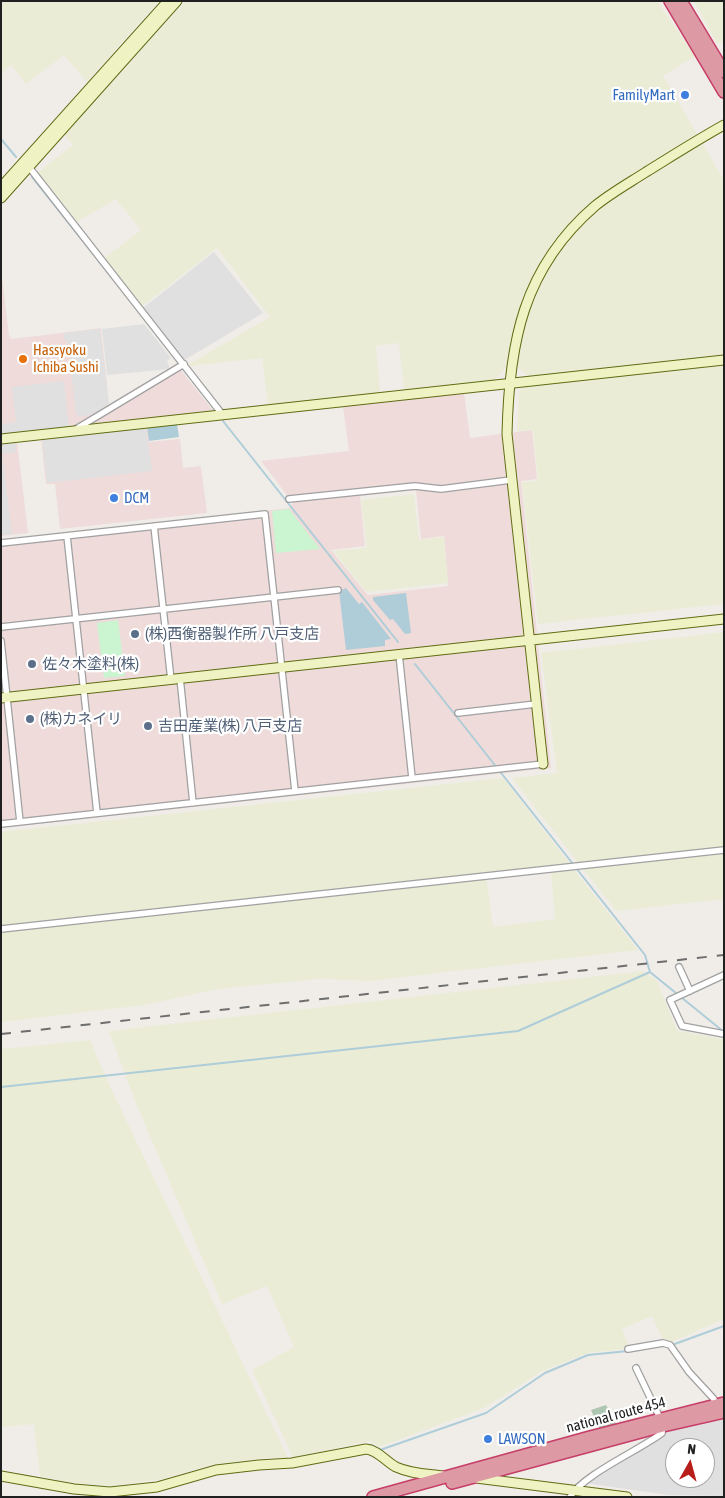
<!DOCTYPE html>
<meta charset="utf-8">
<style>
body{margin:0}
#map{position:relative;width:725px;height:1498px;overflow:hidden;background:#f0ede8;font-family:"Asap Condensed",sans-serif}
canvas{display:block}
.frame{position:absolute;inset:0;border:2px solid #202020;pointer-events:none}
.north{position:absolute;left:665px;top:1438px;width:50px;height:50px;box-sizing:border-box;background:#fff;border:1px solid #a6a6a6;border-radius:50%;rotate:7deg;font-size:14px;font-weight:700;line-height:20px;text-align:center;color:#202020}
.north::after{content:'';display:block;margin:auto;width:18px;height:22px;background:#b81e19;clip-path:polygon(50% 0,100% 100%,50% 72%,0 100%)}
</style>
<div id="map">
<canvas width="725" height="1498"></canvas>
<div class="frame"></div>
<div class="north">N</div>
</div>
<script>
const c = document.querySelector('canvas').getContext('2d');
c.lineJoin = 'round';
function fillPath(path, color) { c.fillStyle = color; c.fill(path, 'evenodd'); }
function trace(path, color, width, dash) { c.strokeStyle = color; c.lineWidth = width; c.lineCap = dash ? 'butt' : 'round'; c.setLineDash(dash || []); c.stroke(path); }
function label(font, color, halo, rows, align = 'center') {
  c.font = font + ' "Asap Condensed","Noto Sans JP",sans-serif'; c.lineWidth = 4.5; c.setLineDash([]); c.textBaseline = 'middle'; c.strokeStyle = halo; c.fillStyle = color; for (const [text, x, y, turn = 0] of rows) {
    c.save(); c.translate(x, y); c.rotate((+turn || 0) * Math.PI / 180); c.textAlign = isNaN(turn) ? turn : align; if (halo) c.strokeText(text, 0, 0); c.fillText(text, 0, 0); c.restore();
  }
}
fillPath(new Path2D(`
 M1,269L9,336L12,339L101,328L109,404L76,425L1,434Z
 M180,369L213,411L89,424Z
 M464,393L470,438L532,430L537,479L521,481L551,768L1,828V540L290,508L293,503L261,461L349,451L343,407ZM416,490L421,539L444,536L448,586L368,595L331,550L365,546L360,496Z
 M147,426L149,442L180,439L183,468L201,466L207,513L60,529L55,484H46L41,439Z
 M17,441L28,533L1,536V443Z`), '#eedbda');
fillPath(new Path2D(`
 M1,1H159L87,82L64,55L26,84L11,65L1,73Z
 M186,1H657L695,56L663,76L724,180V604L538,624L522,482L538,481L533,430L517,431L519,393L523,385L529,384L528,376L520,369H504L495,380L404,390L399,343L376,346L380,393L268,405L262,358L190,366L189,364L270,317L217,248L141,307L103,259L141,230L116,199L75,223L36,174L73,145L64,134Z
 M694,1H724V40L717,44Z
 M414,494L419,540L444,537L448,583L367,592L333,551L367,548L361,500Z
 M724,632V899L616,911L512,778L557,773L541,653Z
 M503,778L571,865L486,874L493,927L555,919L551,872L574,870L638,950L369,981L320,979L217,989L145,1005L1,1022V832Z
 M643,971L657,981L677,1031L724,1039V1319L671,1342H664L652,1316L622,1329L630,1348L588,1353L542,1371L484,1408L379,1447L370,1441L293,1457L252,1370L294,1347L267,1286L222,1304L135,1101L109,1031Z
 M90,1040L106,1078L288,1458H267L211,1465L162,1479L114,1486L77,1484L40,1476L34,1424L1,1427V1049Z`), '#eaecd6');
fillPath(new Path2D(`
 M606,1405L616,1424L599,1428L591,1410Z`), '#acc6b1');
fillPath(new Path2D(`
 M289,509L320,549L276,553L272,511Z
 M118,620L125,676L104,678L97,623Z`), '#cbf4d0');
fillPath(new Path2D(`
 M214,252L263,313L183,361L143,308Z
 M144,324L171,358L167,361L170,369L107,375L102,329Z
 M100,329L109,404L92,414L79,417L76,413L68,343L64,338V333Z
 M64,381L69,427L1,434V424L16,422L12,387Z
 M146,427L152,471L47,483L42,439Z
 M15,442L16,452L2,454L12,534L1,535V443Z
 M724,1417V1496L668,1495L584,1483L652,1443L668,1431ZM675,1448H705V1478H675Z`), '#e0e0e0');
fillPath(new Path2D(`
 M177,424L179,437L149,441L147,427Z
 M346,588L359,604L362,602L391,639L385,640V646L346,650L339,591Z
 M406,593L411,633L405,634L393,619L390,620L373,600V597Z`), '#aecdd8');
trace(new Path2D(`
 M1,139L16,157
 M32,177L113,279
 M128,298L210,403
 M223,421L398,642
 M415,664L573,864
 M576,868L645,955L650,972L724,1032
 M1,1087L518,1031L650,972
 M672,1345L724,1326
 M365,1445H371L381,1450
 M380,1450L486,1413L545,1373L588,1355L628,1351
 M1,1472L38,1478`), '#aecdd8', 2);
const street = new Path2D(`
 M29,167L222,414
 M76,429L184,364
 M289,499L415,486L441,489L511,480
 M154,526L171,680
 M67,536L97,813
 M1,543L265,514L295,791
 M1,627L338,590
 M1,641L20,822
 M399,654L412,778
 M180,678L193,803
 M458,713L536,704
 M1,824L543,764
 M1,929L724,850
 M679,967L690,991
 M724,975L670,1000L682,1026L724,1034
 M628,1349L663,1343L670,1345L689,1372L713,1398L718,1406
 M636,1368L660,1418
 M570,1497C584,1474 638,1451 662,1433L663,1426`);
const secondary = new Path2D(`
 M1,187L168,1
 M1,198L177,1
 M1,439L724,360
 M1,698L724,619
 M543,764L507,434C509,343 523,268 595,206C611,193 629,183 646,172C672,156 697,140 724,125
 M1,1476L74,1489L110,1492L157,1487L216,1470L259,1465L292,1463L366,1449C378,1450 386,1462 396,1467C411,1474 428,1474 443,1476
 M476,1478L627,1497`);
const highway = new Path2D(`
 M670,1L724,92
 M681,1L724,72
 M452,1483L663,1426L724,1412
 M373,1497L590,1437L724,1403`);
trace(street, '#a1a1a1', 8);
trace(secondary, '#606c13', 11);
trace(highway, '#c63d67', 14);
trace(street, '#fff', 5.5);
trace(secondary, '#eff3c3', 9);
trace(highway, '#dd9aa4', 11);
trace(new Path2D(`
 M1,1034L724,955`), '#6e6e6e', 2, [10, 10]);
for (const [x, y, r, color] of [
 [685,95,5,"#3f7fe0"],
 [23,359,5,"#e8710a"],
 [114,498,5,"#3f7fe0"],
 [135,634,5,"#5c6f8a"],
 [32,664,5,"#5c6f8a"],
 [30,719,5,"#5c6f8a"],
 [148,726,5,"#5c6f8a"],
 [488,1439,5,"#3f7fe0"]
]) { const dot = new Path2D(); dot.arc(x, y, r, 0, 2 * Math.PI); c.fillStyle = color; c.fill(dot); trace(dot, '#fff', 2); }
label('15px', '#366cbe', '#fff', [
 ["FamilyMart",675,95,"right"],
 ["DCM",124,498],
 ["LAWSON",498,1439]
], 'left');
label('15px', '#c56008', '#fff', [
 ["Hassyoku",33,350],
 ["Ichiba Sushi",33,367]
], 'left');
label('15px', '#4e5e75', '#fff', [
 ["(株)西衡器製作所 八戸支店",145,634],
 ["佐々木塗料(株)",42,664],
 ["(株)カネイリ",40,719],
 ["吉田産業(株) 八戸支店",158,726]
], 'left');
label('15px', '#202020', '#fff', [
 ["national route 454",616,1415,-15]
]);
</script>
